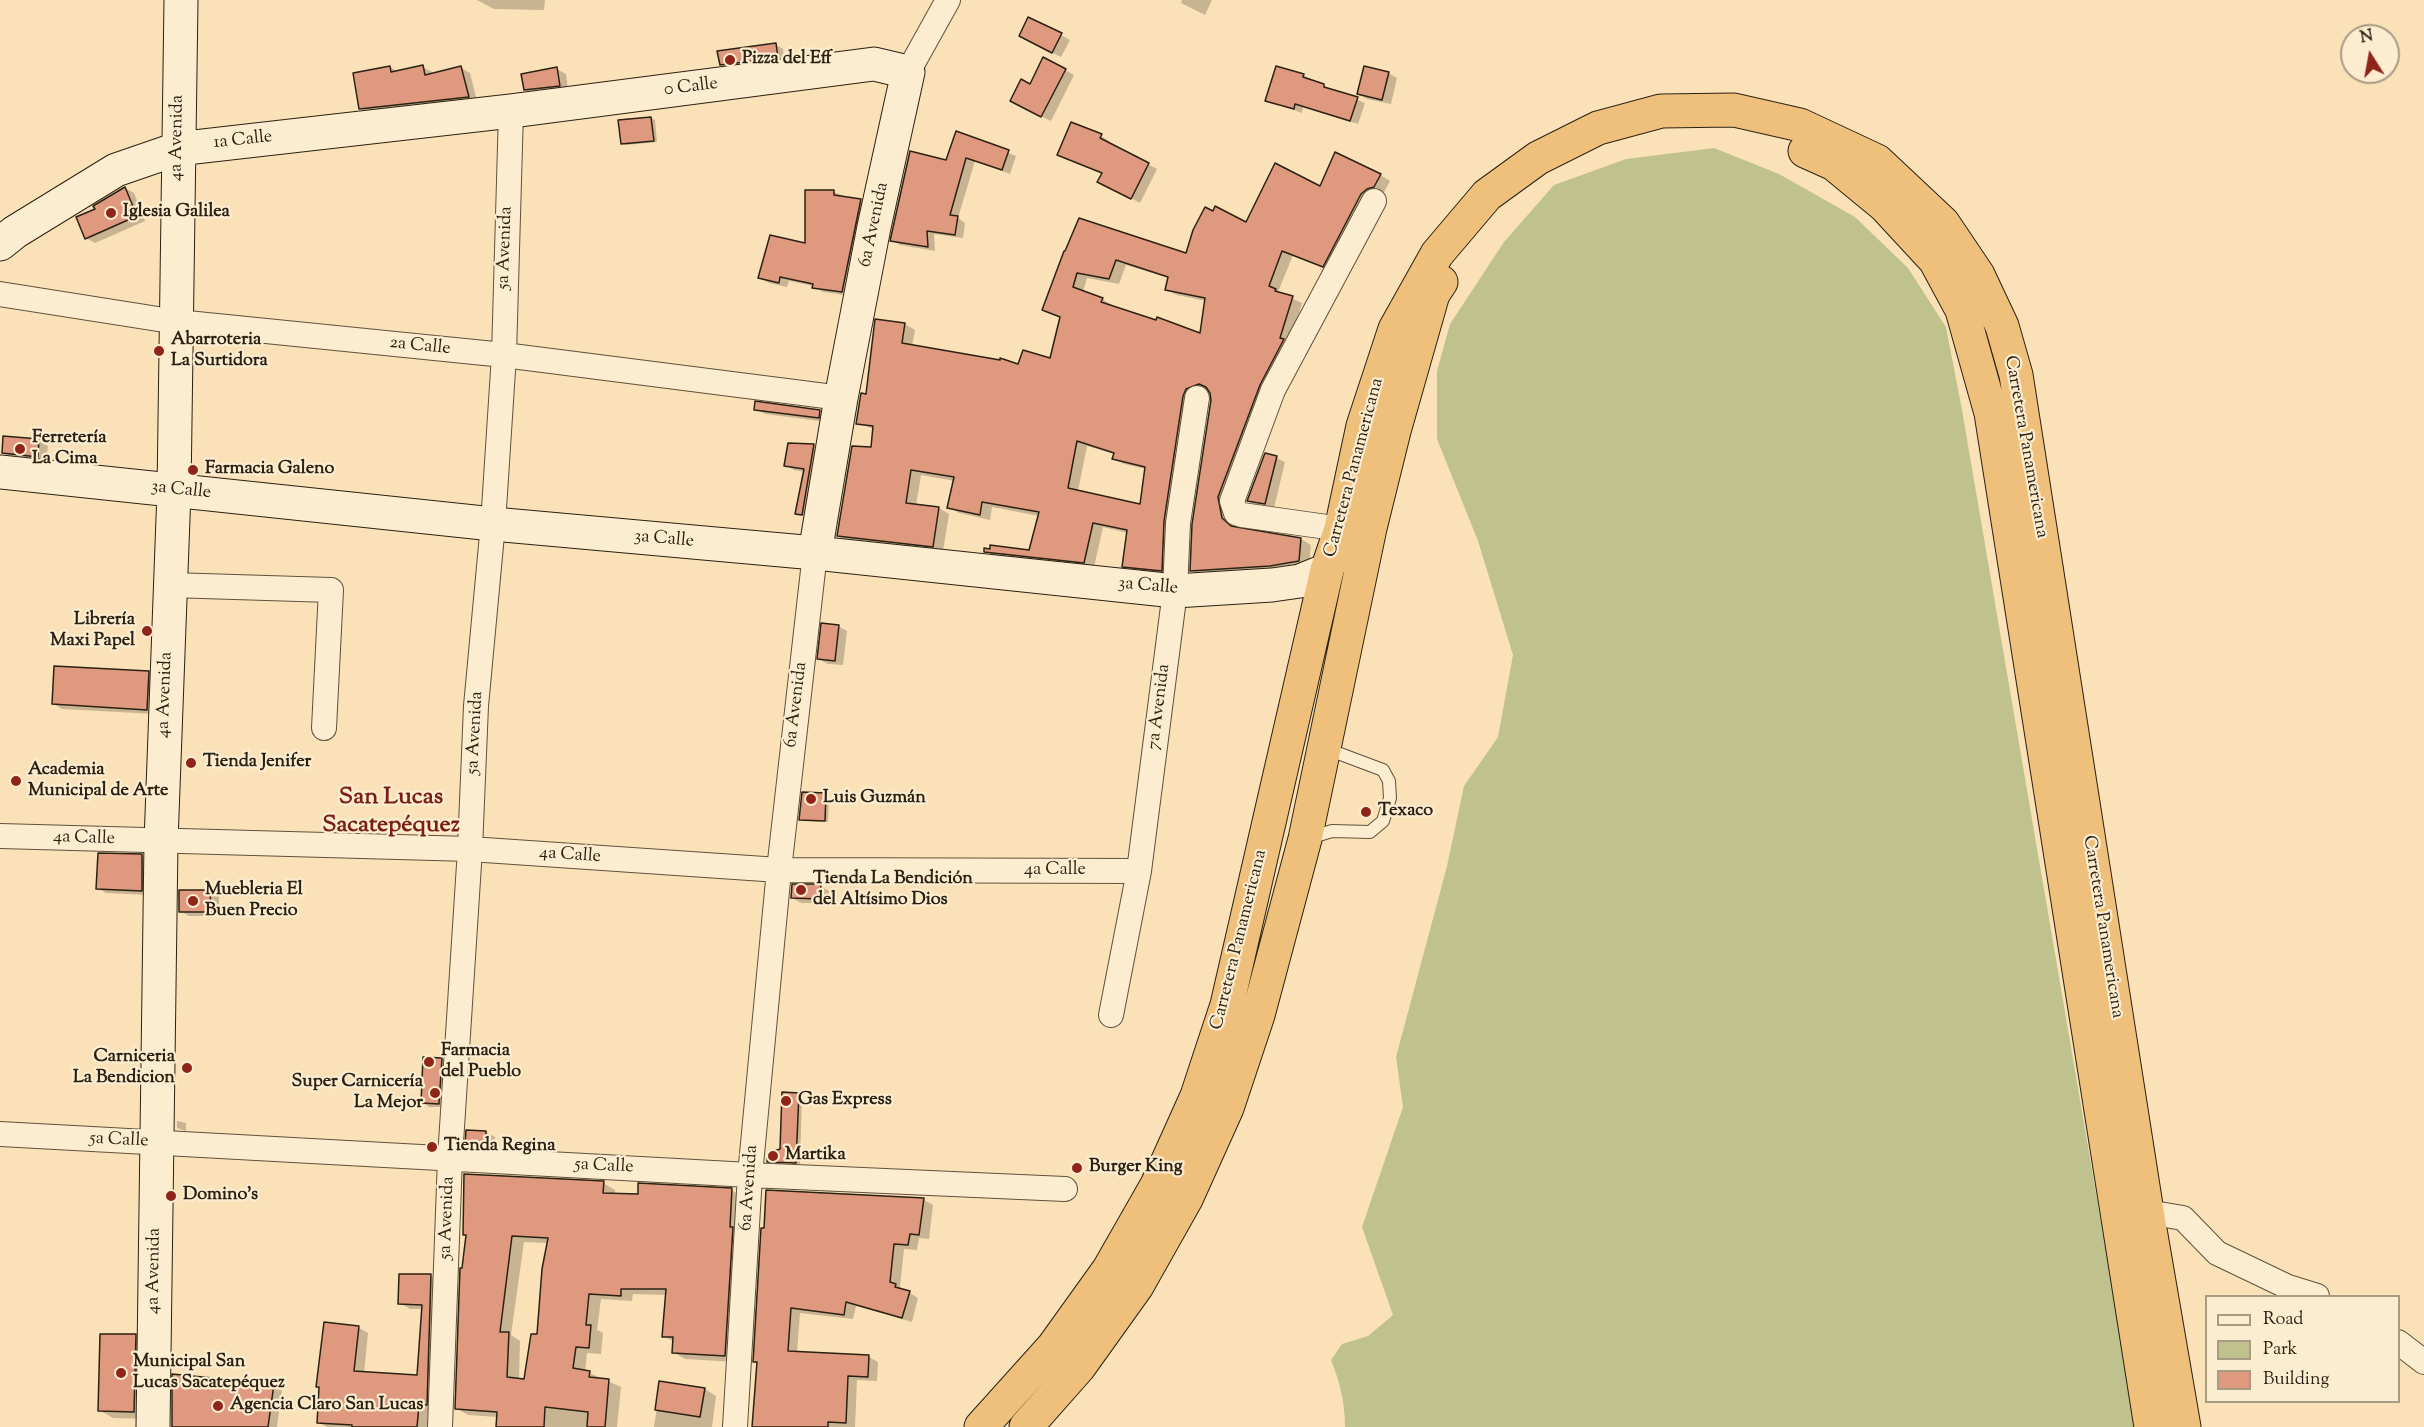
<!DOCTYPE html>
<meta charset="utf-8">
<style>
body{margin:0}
#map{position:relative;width:2424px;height:1427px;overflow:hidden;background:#fbe1b7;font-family:"Sorts Mill Goudy",serif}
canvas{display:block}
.legend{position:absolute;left:2205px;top:1295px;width:195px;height:108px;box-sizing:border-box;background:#fcecd0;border:2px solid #a89b84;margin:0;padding:8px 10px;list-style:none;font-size:18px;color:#2b2113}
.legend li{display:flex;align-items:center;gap:12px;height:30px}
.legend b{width:30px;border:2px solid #a89b84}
.north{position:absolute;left:2340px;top:24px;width:60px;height:60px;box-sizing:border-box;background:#fcecd0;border:2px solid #a89b84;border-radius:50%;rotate:349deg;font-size:16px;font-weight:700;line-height:24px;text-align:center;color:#2b2113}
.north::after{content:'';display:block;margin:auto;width:21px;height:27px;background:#8f2418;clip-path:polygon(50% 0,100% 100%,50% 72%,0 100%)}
</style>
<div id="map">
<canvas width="2424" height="1427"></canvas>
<ul class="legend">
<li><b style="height:8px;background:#fcecd0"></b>Road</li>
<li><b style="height:16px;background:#c0c28e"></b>Park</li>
<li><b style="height:16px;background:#de997e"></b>Building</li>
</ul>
<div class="north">N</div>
</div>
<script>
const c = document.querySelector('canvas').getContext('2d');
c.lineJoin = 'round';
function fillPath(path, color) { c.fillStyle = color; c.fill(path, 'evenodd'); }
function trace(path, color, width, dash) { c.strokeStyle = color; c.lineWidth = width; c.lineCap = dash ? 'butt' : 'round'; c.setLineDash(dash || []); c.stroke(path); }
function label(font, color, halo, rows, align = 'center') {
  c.font = font + ' "Sorts Mill Goudy",serif'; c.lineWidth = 4.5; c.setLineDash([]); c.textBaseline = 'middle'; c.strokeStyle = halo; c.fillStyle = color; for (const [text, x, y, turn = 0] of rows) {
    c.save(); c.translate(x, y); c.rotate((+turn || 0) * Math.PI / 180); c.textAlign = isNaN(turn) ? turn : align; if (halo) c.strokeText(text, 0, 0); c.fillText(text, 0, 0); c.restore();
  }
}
fillPath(new Path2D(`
 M1714,148L1779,174L1855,217L1908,268L1946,327L1962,410L2136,1427H1345C1345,1403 1340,1382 1331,1360L1342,1344L1368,1336L1393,1315L1362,1227L1403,1107L1396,1057L1447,866L1464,786L1498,737L1513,655L1478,541L1437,439V371L1450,324L1504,242L1554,185L1626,159Z`), '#c0c28e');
fillPath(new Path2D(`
 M477,0H545L544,10L494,9Z
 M1182,0H1212L1205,15L1181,3Z
 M1061,35L1070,40L1061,57L1029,41Z
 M776,45L783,49L784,61L728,68L721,64Z
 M390,67L398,72L423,67L432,72V75L461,68L470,73L477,101L369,114L361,108Z
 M1277,68L1304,76L1331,90L1365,103L1358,124L1303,107L1302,113L1267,100Z
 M557,69L566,74L568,90L534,95L525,89Z
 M1065,70L1074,75L1051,121L1020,106L1031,86Z
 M1388,73L1397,78L1391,104L1367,99L1358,94Z
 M651,118L655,120L657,142L626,145L622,143Z
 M957,133L1016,156L1010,174L975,161L958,218L965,223L963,238L934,234L935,251L900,245L892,240L947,162Z
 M1101,136L1109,141L1108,144L1157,169L1140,203L1108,186L1103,173L1068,159Z
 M1380,175L1390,181L1384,192L1377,194L1333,272L1293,255L1278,292L1302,303L1290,343L1228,512L1232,525L1236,529L1301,539L1311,545L1309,566L1202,576L1192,570L1213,400L1212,393L1208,389L1196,394L1171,576L1134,572L1124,566L1128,533L1103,527L1094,567L996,557L986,551L1031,552L1039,516L992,507L990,520L959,513L949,507L955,481L921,475L916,506L939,508L949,514L943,551L848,541L838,536L872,448L874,429L857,423L867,395L877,320L905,324L915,330L912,346L1019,365L1051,360L1062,318L1044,310L1065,253L1187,255L1320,188ZM1126,265L1169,278L1167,290L1177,295L1206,301L1201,335L1111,307L1112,305L1102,299L1083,292L1087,278L1119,284ZM1087,446L1115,454L1114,459L1124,464L1146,469L1142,506L1078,491Z
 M125,188L134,193L145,221L95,243L86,238L97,210Z
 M834,192L869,205L851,296L823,292L814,286L789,281L787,287L769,283L760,278L806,245Z
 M756,409L820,411L828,416L827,422L765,414Z
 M4,438L39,441L48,446L46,461L12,458L3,453Z
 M790,445L814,446L822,450L805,517L797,513L805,472L794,470L786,465Z
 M1276,458L1285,462L1274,508L1257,506L1249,501Z
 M838,626L847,631L843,665L828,664L819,659Z
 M148,673L157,678L155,714L62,709L54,704Z
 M826,795L829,797L828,822L804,821L801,819Z
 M142,856L150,861V895L106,893L98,888Z
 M820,886L829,891L828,903H801L792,898Z
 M210,891L219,896V916H189L180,911Z
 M442,1059L449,1063L446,1107H429L422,1102Z
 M798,1094L802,1096L800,1164L773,1163L769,1161L781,1150Z
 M177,1121L186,1123V1131L177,1128Z
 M486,1132L495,1137L494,1150L475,1149L467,1144Z
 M603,1183L615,1190V1195L731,1190L743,1197L736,1362L685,1359L673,1352L674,1342L664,1336L667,1295L633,1294L632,1301L601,1299L597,1330L603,1333L601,1354L587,1353L585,1371L621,1387L617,1427H497L498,1417L468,1415L456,1408L467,1235ZM524,1242L548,1243L539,1336L525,1381L519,1380L520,1341L511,1335Z
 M924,1200L933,1205L929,1239L919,1238L917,1250L904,1249L900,1287L918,1298L912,1322L856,1306L853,1319L800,1313L797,1353L869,1357L878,1362L877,1381L857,1380L855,1427H753L763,1229Z
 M401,1276H431L441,1281L436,1410H428L427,1427H327L318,1422L320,1388L318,1386L359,1328L368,1333L364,1373L419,1377L423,1309H410L400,1303Z
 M135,1336L149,1344L148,1419L113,1418L99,1410Z
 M661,1383L705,1389L716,1396L712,1427H654Z
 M273,1386L282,1390L277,1427H173Z`), '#0003');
const building = new Path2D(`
 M1028,17L1062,33L1052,53L1019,36Z
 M776,43L778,58L720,65L717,51Z
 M1043,57L1066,69L1041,117L1010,101L1021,79L1030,84Z
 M423,65L425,75L461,66L469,97L359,109L353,73L390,66L391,72Z
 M1276,66L1304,74L1303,77L1324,84V87L1358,97L1350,121L1295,104L1294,109L1265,101Z
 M1364,66L1389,72L1382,100L1357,94Z
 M557,67L560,86L524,90L521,74Z
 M651,117L654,141L621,144L618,120Z
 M1071,122L1102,134L1100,138L1149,163L1131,199L1097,182L1102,173L1057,155Z
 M956,131L1009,150L1002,170L966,158L950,215L958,216L955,235L927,231L928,247L890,241L910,151L946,160Z
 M1335,152L1381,174L1374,187L1367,189L1361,194L1323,267L1282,251L1269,286L1276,289L1275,291L1293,296L1280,338L1284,339L1260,385L1218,497L1222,518L1231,526L1301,538L1299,561L1270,566L1190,571L1192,524L1211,400L1210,393L1206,387L1199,384L1186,389L1183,396L1164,521L1162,571L1122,567L1127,530L1093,523L1084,563L984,552V548L990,549V545L1029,550L1039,512L982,502L980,515L947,508L954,477L911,470L906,503L939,507L933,547L837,536L852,446L871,447L873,426L856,424L861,393L866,394L875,319L905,323L902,343L1000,360V358L1018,364L1023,350L1050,358L1060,317L1042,310L1064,251H1065L1079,218L1186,253L1193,230L1205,207L1213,211L1215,206L1246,222L1275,163L1320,186ZM1116,260L1168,277L1165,290L1205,298L1200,333L1157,317L1156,320L1101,302L1103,298L1073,287L1077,273L1109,279ZM1077,441L1114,453L1112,459L1145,467L1140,504L1068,488Z
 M125,187L137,216L85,239L76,217L95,209L93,206Z
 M805,190H834V195L861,199L842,292L812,288L813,284L780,277L779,283L758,278L770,235L805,243Z
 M755,401L820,410L819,418L754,410Z
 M3,436L39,439L38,457L2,453Z
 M788,443L814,444L802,515L795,514L804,469L784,466Z
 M1265,453L1277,456L1265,504L1247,501Z
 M821,623L839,625L835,661L817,659Z
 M54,666L149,671L147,710L52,704Z
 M802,792L826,793L825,821L799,820Z
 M98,853L142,854V891L96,889Z
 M792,884H821L820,899L791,898Z
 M179,890H210L211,912H179Z
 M423,1057L442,1058L439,1104L421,1103Z
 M782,1092L799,1093L796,1163L767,1162L768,1153L780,1149Z
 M466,1130L486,1131V1146L465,1145Z
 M464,1174L604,1181L603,1193L638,1194V1183L732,1188L730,1227H733L725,1356L672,1353L673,1337H662L666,1289H621V1296L589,1294L586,1325H591L589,1348L576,1347L573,1368L590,1371L589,1377L609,1379L605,1427H587L588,1412L545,1407L544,1427H496L497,1412L455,1409L460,1268H462L466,1235H463ZM512,1236L548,1238L542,1269L537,1334H531L524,1379L507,1377L509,1332H500Z
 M766,1190L924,1198L919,1235L910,1234L908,1245L894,1244L890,1282L896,1284L895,1287L910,1291L902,1318L846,1302L844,1315L791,1308L788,1351L869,1355L868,1377L848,1376L846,1423L828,1422V1427H752L757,1362H753L761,1228H764Z
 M399,1274H431L427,1405H419L417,1427H352V1425L317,1423L319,1387H316L324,1322L359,1326L354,1371L417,1375L422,1305L398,1304Z
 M100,1334H136L134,1412L98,1411Z
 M172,1374L274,1384L268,1427H172Z
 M659,1381L705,1388L700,1417L655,1410Z`);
fillPath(building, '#de997e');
trace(building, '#2b2113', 1.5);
const lane = new Path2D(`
 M1309,838L1332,831L1370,832L1383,821L1390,798L1389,781L1383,770L1327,749`);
const street = new Path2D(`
 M908,72L948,0
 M0,294L177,322L504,355L841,398
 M1341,529L1242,515L1236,513L1232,501L1273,390L1374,201
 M170,585L331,590L324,728
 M0,836L470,849L779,870L1139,871
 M1111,1015L1139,871L1175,591L1178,523L1197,398
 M0,1134L750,1175L1065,1189
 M2147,1212L2183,1218L2217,1253L2288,1287L2317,1296
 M2398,1342L2424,1362
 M440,1427L450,1158L470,849L476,706L493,524L504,355L511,111
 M735,1427L750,1175L779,870L815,553`);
const secondary = new Path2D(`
 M0,244L15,232L116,170L177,149L511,111L874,64L908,72L874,227L841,398L815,553
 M0,472L493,524L815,553L1175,591L1272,585L1300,581L1327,570
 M153,1427L161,842L174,491L181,0`);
const highway = new Path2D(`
 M1805,151L1834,164L1885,206L1935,260L1962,310L1991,413L2151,1427
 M981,1427L1053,1347L1109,1269L1157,1185L1197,1096L1227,1005L1327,570L1341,529L1363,426L1395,329L1437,254L1487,195L1538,158L1598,128L1661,111L1734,110L1800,125L1877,161L1943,223L1978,275L2002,326L2016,375L2147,1212L2184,1427
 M1026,1427L1079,1367L1137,1286L1186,1199L1227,1108L1258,1015L1305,839L1370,528L1394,431L1433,294L1441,282`);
trace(lane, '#5f513c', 14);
trace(street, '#5f513c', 26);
trace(secondary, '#2b2113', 35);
trace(highway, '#2b2113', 35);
trace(lane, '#fcecd0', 12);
trace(street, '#fcecd0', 24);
trace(secondary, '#fcecd0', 33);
trace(highway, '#eec07c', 33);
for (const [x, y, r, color] of [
 [730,60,6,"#8f2418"],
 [111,213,6,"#8f2418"],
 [159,351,6,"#8f2418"],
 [20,449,6,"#8f2418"],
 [193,470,6,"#8f2418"],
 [147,631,6,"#8f2418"],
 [191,763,6,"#8f2418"],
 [16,781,6,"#8f2418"],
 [811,799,6,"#8f2418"],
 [1366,812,6,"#8f2418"],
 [801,890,6,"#8f2418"],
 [193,901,6,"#8f2418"],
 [429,1062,6,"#8f2418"],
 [187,1068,6,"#8f2418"],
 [435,1093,6,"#8f2418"],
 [786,1101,6,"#8f2418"],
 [432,1147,6,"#8f2418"],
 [773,1156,6,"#8f2418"],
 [1077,1168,6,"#8f2418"],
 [171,1196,6,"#8f2418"],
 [121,1373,6,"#8f2418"],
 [218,1406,6,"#8f2418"]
]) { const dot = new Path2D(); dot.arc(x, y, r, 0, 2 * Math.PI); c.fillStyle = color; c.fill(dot); trace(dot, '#fcecd0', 2); }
label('bold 18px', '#2b2113', '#fcecd0', [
 ["Pizza del Eff",742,60],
 ["Iglesia Galilea",123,213],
 ["Abarroteria",171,341],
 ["La Surtidora",171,362],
 ["Ferretería",32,439],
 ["La Cima",32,460],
 ["Farmacia Galeno",205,470],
 ["Librería",135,621,"right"],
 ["Maxi Papel",135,642,"right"],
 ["Tienda Jenifer",203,763],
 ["Academia",28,771],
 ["Municipal de Arte",28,792],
 ["Luis Guzmán",823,799],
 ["Texaco",1378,812],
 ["Tienda La Bendición",813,880],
 ["del Altísimo Dios",813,901],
 ["Muebleria El",205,891],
 ["Buen Precio",205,912],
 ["Farmacia",441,1052],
 ["del Pueblo",441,1073],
 ["Carniceria",175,1058,"right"],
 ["La Bendicion",175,1079,"right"],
 ["Super Carnicería",423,1083,"right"],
 ["La Mejor",423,1104,"right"],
 ["Gas Express",798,1101],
 ["Tienda Regina",444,1147],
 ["Martika",785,1156],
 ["Burger King",1089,1168],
 ["Domino's",183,1196],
 ["Municipal San",133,1363],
 ["Lucas Sacatepéquez",133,1384],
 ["Agencia Claro San Lucas",230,1406]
], 'left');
label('18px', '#2b2113', '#fcecd0', [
 ["0 Calle",691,88,-7],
 ["4a Avenida",178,138,-89],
 ["1a Calle",243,141,-6],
 ["6a Avenida",875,225,-78],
 ["5a Avenida",506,248,-88],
 ["2a Calle",420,347,6],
 ["Carretera Panamericana",2025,447,80],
 ["Carretera Panamericana",1355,468,-75],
 ["3a Calle",181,491,6],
 ["3a Calle",664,540,5],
 ["3a Calle",1148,587,5],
 ["4a Avenida",166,695,-88],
 ["6a Avenida",797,705,-83],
 ["7a Avenida",1160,707,-83],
 ["5a Avenida",476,733,-87],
 ["4a Calle",84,839,2],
 ["4a Calle",570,856,4],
 ["4a Calle",1055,871],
 ["Carretera Panamericana",2102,927,81],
 ["Carretera Panamericana",1240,940,-76],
 ["5a Calle",119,1141,3],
 ["5a Calle",604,1167,3],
 ["6a Avenida",750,1188,-86],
 ["5a Avenida",448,1218,-88],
 ["4a Avenida",155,1271,-89]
]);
label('bold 24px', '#7a1f14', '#fcecd0', [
 ["San Lucas",391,799],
 ["Sacatepéquez",391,827]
]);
</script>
